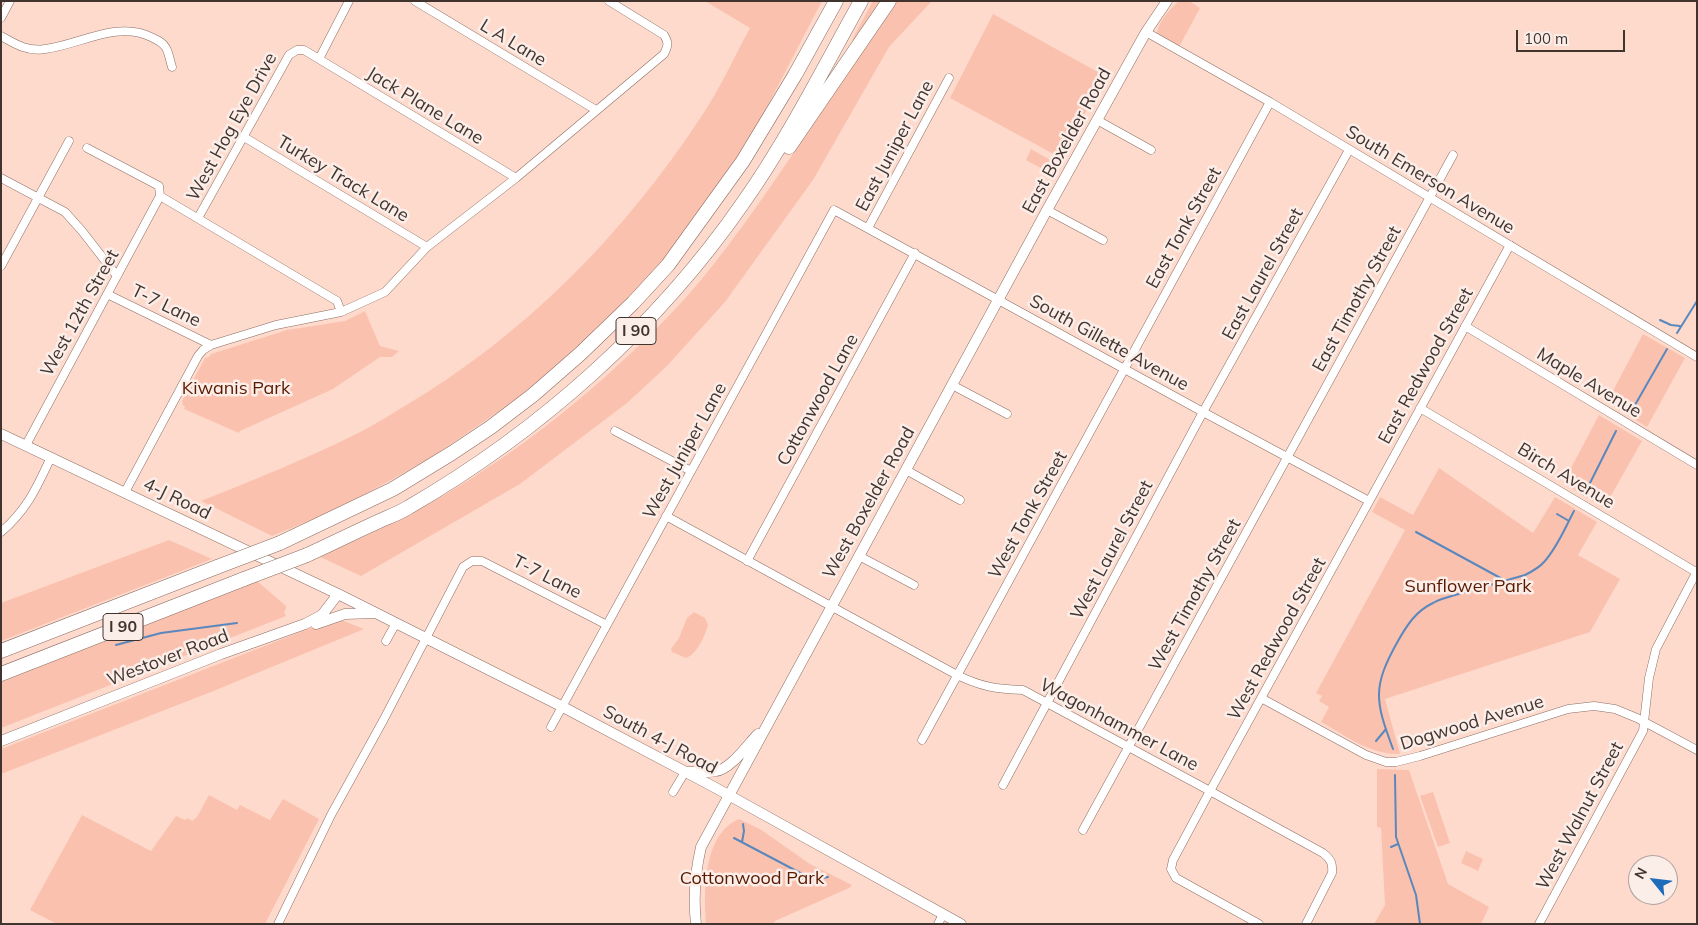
<!DOCTYPE html>
<style>
body{margin:0}
#map{position:relative;width:1698px;height:925px;overflow:hidden;background:#fedacd;font-family:Mulish,sans-serif}
canvas{display:block}
.frame{position:absolute;inset:0;border:2px solid #41332e;pointer-events:none}
.north{position:absolute;left:1628px;top:855px;width:50px;height:50px;box-sizing:border-box;background:#fbede8;border:1px solid #b1a39e;border-radius:50%;rotate:299deg;font-size:14px;font-weight:700;line-height:20px;text-align:center;color:#41332e}
.north::after{content:'';display:block;margin:auto;width:18px;height:22px;background:#1f6cbb;clip-path:polygon(50% 0,100% 100%,50% 72%,0 100%)}
.scale{position:absolute;left:1516px;top:30px;width:109px;height:22px;box-sizing:border-box;border:2px solid #41332e;border-top:0;padding-left:6px;font-size:15px;line-height:18px;white-space:nowrap;color:#41332e;-webkit-text-stroke:4px #fbede8;paint-order:stroke}
</style>
<div id="map">
<canvas width="1698" height="925"></canvas>
<div class="frame"></div>
<div class="north">N</div>
<div class="scale">100 m</div>
</div>
<script>
const c = document.querySelector('canvas').getContext('2d');
c.lineJoin = 'round';
function fillPath(path, color) { c.fillStyle = color; c.fill(path, 'evenodd'); }
function trace(path, color, width, dash) { c.strokeStyle = color; c.lineWidth = width; c.lineCap = dash ? 'butt' : 'round'; c.setLineDash(dash || []); c.stroke(path); }
function label(font, color, halo, rows, align = 'center') {
  c.font = font + ' Mulish,sans-serif'; c.lineWidth = 5; c.setLineDash([]); c.textBaseline = 'middle'; c.strokeStyle = halo; c.fillStyle = color; for (const [text, x, y, turn = 0] of rows) {
    c.save(); c.translate(x, y); c.rotate((+turn || 0) * Math.PI / 180); c.textAlign = isNaN(turn) ? turn : align; if (halo) c.strokeText(text, 0, 0); c.fillText(text, 0, 0); c.restore();
  }
}
fillPath(new Path2D(`
 M705,1H822L755,130L720,187L655,270L606,321L557,366L511,403L429,459L338,509L272,536L201,501C256,479 311,457 364,430C377,423 390,415 403,407C525,335 623,235 701,117C720,89 734,57 750,28Z
 M873,1H884L850,50L853,38Z
 M894,1H932L889,47L813,180L725,302L666,367L627,403L520,484L361,576L318,556C424,515 520,453 605,377C644,342 681,306 713,265C779,181 834,89 894,1Z
 M1179,1H1189L1200,8L1179,47L1157,35C1157,23 1170,9 1179,1Z
 M993,14L1105,76L1061,158L950,98Z
 M1031,149L1052,161L1046,171L1026,160Z
 M365,311L380,346L399,351L392,357H380L333,389L240,431L239,433L184,409L185,407L183,405L182,401L205,358L209,357L211,354L287,330L345,321Z
 M1643,334L1685,358L1647,427L1607,402Z
 M1599,415L1642,441L1604,508L1563,483Z
 M1439,468L1533,533L1555,497L1597,522L1578,555L1620,579L1590,632L1385,699L1400,754C1371,755 1346,736 1321,722L1329,707L1319,701L1322,696L1316,693L1405,530L1372,512L1380,497L1413,515Z
 M169,540L212,559L1,641V603Z
 M257,581L286,606V609L284,612L286,616L1,728V682Z
 M694,612L705,618L708,625C705,636 697,654 686,658L672,652L671,649L679,638L687,618Z
 M336,618L364,629L211,692L1,774V749Z
 M1377,769L1409,770L1448,884L1489,907L1481,924H1374L1385,905L1381,828L1377,827Z
 M1433,792L1450,843L1438,847L1420,796Z
 M209,795L237,810L240,805L270,820L283,799L319,819L265,924H57L30,910L82,815L151,851L176,816L185,820L188,818L192,821L197,817Z
 M739,819L760,829L810,864L852,885L849,888L775,921L773,924H706C704,891 703,834 739,819Z
 M1466,851L1483,859L1478,871L1461,863Z`), '#fac2ae');
trace(new Path2D(`
 M1660,320L1671,325L1680,326
 M1677,333L1697,301
 M1628,412L1635,405L1667,349
 M1584,495L1616,431
 M1557,514L1569,521
 M1416,532L1506,581
 M116,645L161,633L237,623
 M1376,741L1386,729
 M1393,749C1375,701 1372,687 1398,641C1407,625 1416,611 1433,603C1442,598 1453,596 1462,593C1483,587 1504,581 1525,575C1531,572 1539,568 1544,562C1557,548 1565,528 1574,511
 M1395,775L1396,837L1416,895L1420,924
 M734,838L808,877
 M742,842L744,831L743,824
 M1391,847L1398,844
 M797,880C808,876 817,880 828,877`), '#5a88be', 2);
const street = new Path2D(`
 M415,1L596,110
 M1,18L10,1
 M1146,32L1270,102L1697,357
 M1,36C15,44 28,52 45,49C79,45 117,20 151,37C157,40 163,42 166,48C169,53 170,61 172,67
 M319,59L349,1
 M1097,120L1151,150
 M244,137L427,247
 M87,148L159,186L160,196
 M1,178L65,212L82,231L117,276
 M160,196L337,301L341,312
 M1047,210L1103,240
 M198,218L289,55L297,50H304L516,178
 M868,228L949,78
 M1,266L69,141
 M107,294L211,345
 M1465,326L1697,465
 M952,385L1007,414
 M1420,408L1696,572
 M615,431L691,471
 M26,445L160,196
 M906,470L960,500
 M125,492L198,356L203,350L211,345L276,325L341,312L385,292L427,247L516,178L664,54C668,46 669,43 664,35L609,1
 M666,516L957,675C982,687 996,689 1023,690L1210,791L1510,245
 M1,532C27,510 37,487 51,457
 M859,556L914,585
 M747,561L915,253
 M386,641L396,623
 M1261,698L1366,755L1386,762H1396L1420,756L1568,709L1594,706L1615,709L1637,718L1697,750
 M551,727L834,210L1203,412L1369,501
 M922,740L1270,102
 M1003,785L1203,412L1349,150
 M673,792L685,772
 M1083,830L1453,155
 M278,924L331,815L384,719L463,567L472,561H482L607,625
 M938,924L943,914
 M1259,924L1176,878L1171,869L1173,860L1210,791L1323,853C1331,859 1333,864 1332,873L1306,924
 M1539,924L1643,731L1649,678L1656,649L1697,571`);
const secondary = new Path2D(`
 M1,434L338,594L563,707L714,787L961,924
 M316,624L345,614L375,613
 M1,741L221,654L305,624L322,615L338,594
 M688,772C697,772 707,773 716,771C730,770 748,744 758,734
 M696,924C693,897 695,873 701,847L1047,210L1146,32L1167,1`);
const highway = new Path2D(`
 M789,147L889,1
 M280,543L393,489L452,453L491,427L533,395L580,354L633,303L668,265L743,161L795,75L836,1
 M307,555C329,545 351,534 373,524C385,518 398,514 409,507C540,431 657,327 743,203C788,139 823,69 861,1
 M1,651L217,567
 M1,674L244,579`);
trace(street, '#8c6d62', 9);
trace(secondary, '#8c6d62', 11);
trace(highway, '#8c6d62', 15);
trace(street, '#fff', 8);
trace(secondary, '#fff', 10);
trace(highway, '#fff', 14);
const highwayBridge = new Path2D(`
 M217,567L280,543
 M244,579L307,555`);
trace(highwayBridge, '#8c6d62', 15, []);
trace(highwayBridge, '#fff', 14);
for (const [x, y, w] of [
 [636,331,40],
 [123,627,40]
]) { const box = new Path2D(); box.roundRect(x - w / 2, y - 13.5, w, 27, 4); c.fillStyle = '#fbede8'; c.fill(box); trace(box, '#41332e', 1); }
label('bold 16px', '#41332e', null, [
 ["I 90",636,331],
 ["I 90",123,627]
]);
label('18px', '#41332e', '#fbede8', [
 ["L A Lane",513,43,31],
 ["Jack Plane Lane",425,106,31],
 ["West Hog Eye Drive",232,127,-61],
 ["East Boxelder Road",1067,141,-61],
 ["East Juniper Lane",895,146,-62],
 ["Turkey Track Lane",343,179,31],
 ["South Emerson Avenue",1430,180,31],
 ["East Tonk Street",1184,228,-61],
 ["East Laurel Street",1263,274,-61],
 ["East Timothy Street",1357,299,-61],
 ["T-7 Lane",166,306,26],
 ["West 12th Street",80,313,-61],
 ["South Gillette Avenue",1109,343,29],
 ["East Redwood Street",1426,366,-61],
 ["Maple Avenue",1589,383,31],
 ["Cottonwood Lane",818,400,-61],
 ["West Juniper Lane",685,451,-61],
 ["Birch Avenue",1566,476,31],
 ["4-J Road",177,499,26],
 ["West Boxelder Road",869,503,-61],
 ["West Tonk Street",1028,515,-61],
 ["West Laurel Street",1112,550,-62],
 ["T-7 Lane",547,577,27],
 ["West Timothy Street",1195,595,-61],
 ["West Redwood Street",1277,639,-61],
 ["Westover Road",168,658,-21],
 ["Dogwood Avenue",1472,723,-17],
 ["Wagonhammer Lane",1119,725,28],
 ["South 4-J Road",660,740,28],
 ["West Walnut Street",1580,816,-62]
]);
label('18px', '#591900', '#fbede8', [
 ["Kiwanis Park",236,389],
 ["Sunflower Park",1468,587],
 ["Cottonwood Park",752,879]
]);
</script>
